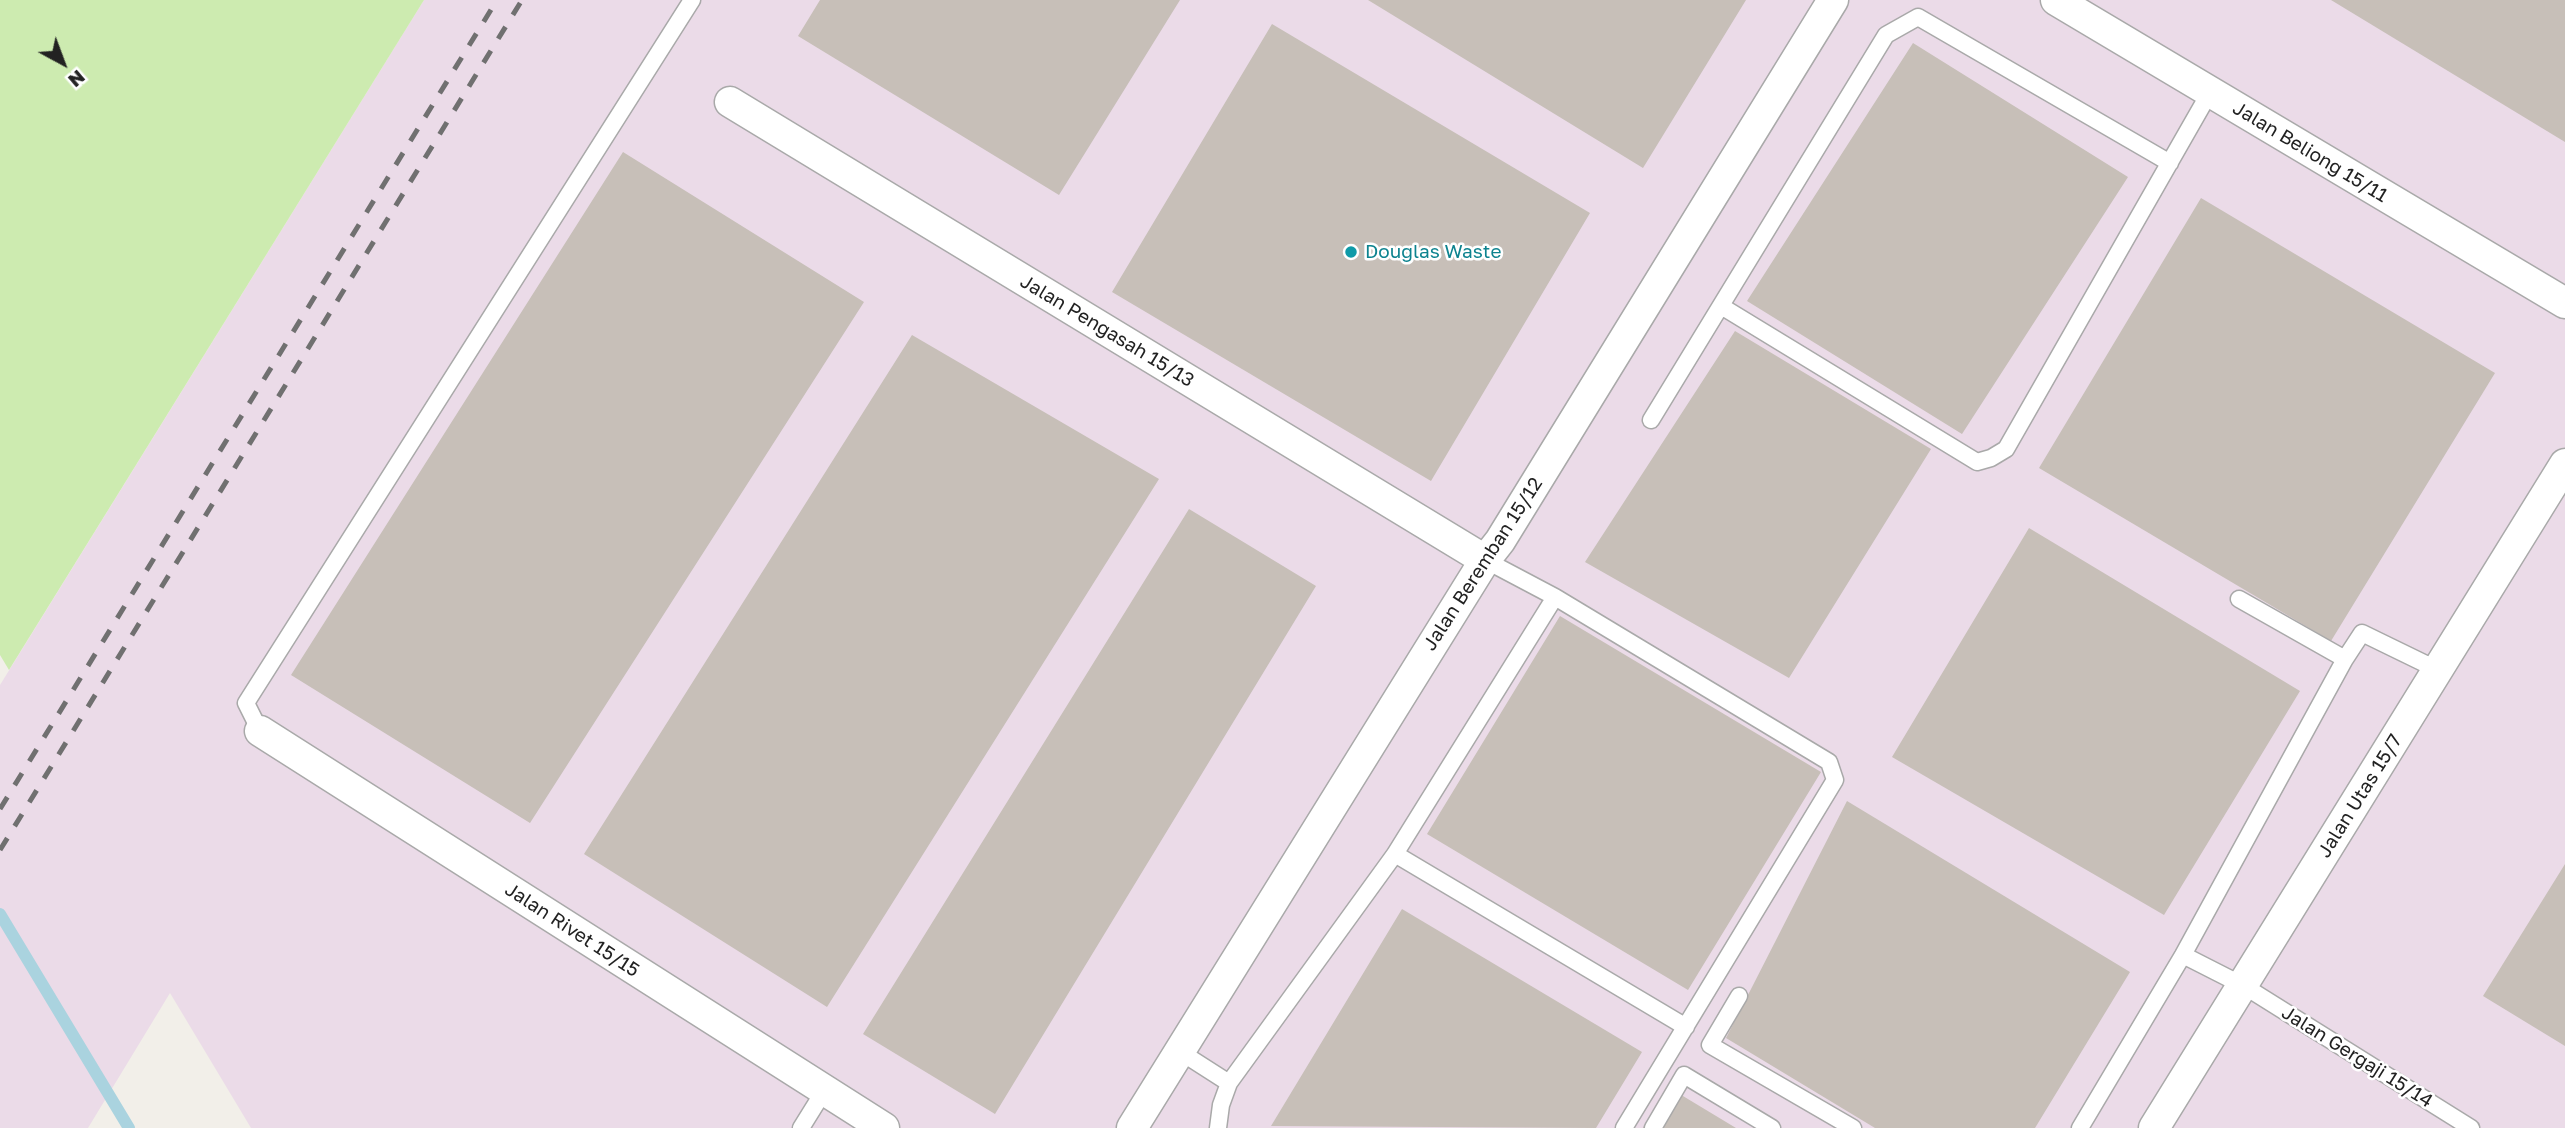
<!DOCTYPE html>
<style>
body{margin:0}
#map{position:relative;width:2565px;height:1128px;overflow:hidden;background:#f2efe9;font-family:"Golos Text",sans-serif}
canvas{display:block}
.north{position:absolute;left:28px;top:28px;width:70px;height:70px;-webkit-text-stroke:5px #fff;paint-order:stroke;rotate:139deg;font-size:19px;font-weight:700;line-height:28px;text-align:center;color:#222}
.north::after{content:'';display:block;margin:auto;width:24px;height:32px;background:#222;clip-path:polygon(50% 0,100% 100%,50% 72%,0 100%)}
</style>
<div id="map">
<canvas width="2565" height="1128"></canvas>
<div class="north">N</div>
</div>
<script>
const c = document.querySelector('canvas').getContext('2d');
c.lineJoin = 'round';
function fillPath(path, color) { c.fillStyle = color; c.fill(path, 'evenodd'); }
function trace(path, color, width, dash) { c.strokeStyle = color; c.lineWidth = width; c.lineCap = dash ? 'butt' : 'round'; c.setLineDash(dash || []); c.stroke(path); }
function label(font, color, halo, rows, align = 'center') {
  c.font = font + ' "Golos Text",sans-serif'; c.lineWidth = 5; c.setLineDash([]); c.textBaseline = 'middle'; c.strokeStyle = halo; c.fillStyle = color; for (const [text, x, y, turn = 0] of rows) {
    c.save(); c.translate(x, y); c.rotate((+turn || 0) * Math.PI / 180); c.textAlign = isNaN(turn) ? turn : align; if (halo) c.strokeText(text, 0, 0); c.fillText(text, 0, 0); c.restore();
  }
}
fillPath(new Path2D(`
 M424,0H2565V1128H251L170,993L88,1128H0V685Z`), '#ebdbe8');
fillPath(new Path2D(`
 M0,0H424L9,670L0,655Z`), '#cdebb0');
trace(new Path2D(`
 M0,914L129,1128`), '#aad3df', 12);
fillPath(new Path2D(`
 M820,0H1180L1059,195L798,36Z
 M1368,0H1746L1643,168Z
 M2331,0H2565V142Z
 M1272,24L1590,213L1431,481L1112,292Z
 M1913,43L2128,177L1962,434L1747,301Z
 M623,152L864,302L530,823L291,675Z
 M2201,198L2495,373L2331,641L2039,468Z
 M1735,331L1931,449L1789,678L1585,562Z
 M912,335L1159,479L827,1007L584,854Z
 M1189,509L1316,586L995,1114L863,1034Z
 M2029,528L2300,691L2164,915L1892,757Z
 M1560,616L1821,772L1688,990L1427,834Z
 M1847,801L2130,972L2035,1128H1875L1726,1038Z
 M2565,864V1046L2483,996Z
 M1402,909L1642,1052L1596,1128L1271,1126Z
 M1668,1087L1736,1128H1643Z`), '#c7bfb8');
const lane = new Path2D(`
 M1721,306L1977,462L1991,458L2006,449L2210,92
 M1651,420L1886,35L1918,17L2170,163
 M1485,560L1555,597L1829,762L1835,780L1624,1128
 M2239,599L2345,659L2362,633L2438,670
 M260,731L246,703L692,0
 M1395,854L1686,1027
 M2183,955L2244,986L2471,1128
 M1739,996L1710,1045L1853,1128
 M1179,1051L1229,1083
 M801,1128L824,1091
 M1218,1128L1221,1105L1229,1083L1395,854L1555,597
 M1653,1128L1684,1075L1772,1128
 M2080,1128L2183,955L2345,659`);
const street = new Path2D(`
 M2056,0L2565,303
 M730,102L1485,560
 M260,731L884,1128
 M1132,1128L1485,560L1500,541L1833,0
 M2154,1128L2565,464`);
trace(lane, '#a9a9a9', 19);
trace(street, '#a9a9a9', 33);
trace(lane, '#fff', 16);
trace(street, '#fff', 30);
trace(new Path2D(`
 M0,809L497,0
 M0,850L522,0`), '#707070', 5, [14, 14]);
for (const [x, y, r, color] of [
 [1351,252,7,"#0f9aa8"]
]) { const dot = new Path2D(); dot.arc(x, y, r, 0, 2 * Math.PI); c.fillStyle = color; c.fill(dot); trace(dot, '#fff', 2.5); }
label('19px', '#222', '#fff', [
 ["Jalan Beliong 15/11",2310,152,31],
 ["Jalan Pengasah 15/13",1107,331,31],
 ["Jalan Beremban 15/12",1483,564,-57],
 ["Jalan Utas 15/7",2360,796,-58],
 ["Jalan Rivet 15/15",572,930,33],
 ["Jalan Gergaji 15/14",2357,1057,32]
]);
label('19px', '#0d838f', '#fff', [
 ["Douglas Waste",1365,252]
], 'left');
</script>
